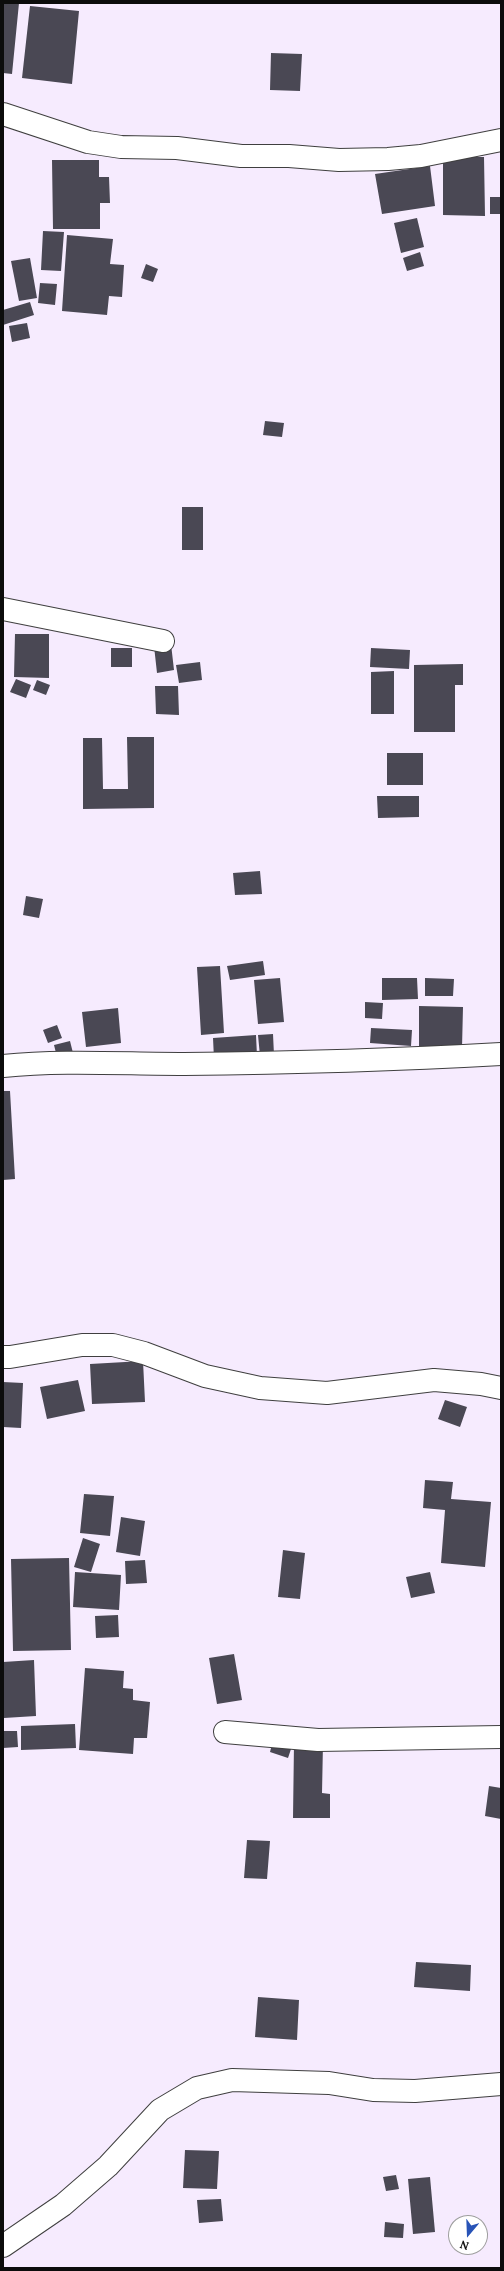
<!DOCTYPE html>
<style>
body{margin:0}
#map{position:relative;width:504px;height:2271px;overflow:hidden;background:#f6ebfe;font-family:Lora,serif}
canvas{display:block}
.frame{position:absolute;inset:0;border:4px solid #0c0c0c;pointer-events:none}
.north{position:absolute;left:448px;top:2215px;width:40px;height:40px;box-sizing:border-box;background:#fff;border:1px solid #9e9e9e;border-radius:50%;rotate:199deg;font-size:11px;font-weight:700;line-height:16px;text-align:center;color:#0c0c0c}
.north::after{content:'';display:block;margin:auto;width:14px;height:18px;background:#2853b7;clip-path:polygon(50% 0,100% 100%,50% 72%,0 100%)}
</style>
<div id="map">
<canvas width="504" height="2271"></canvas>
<div class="frame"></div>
<div class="north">N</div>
</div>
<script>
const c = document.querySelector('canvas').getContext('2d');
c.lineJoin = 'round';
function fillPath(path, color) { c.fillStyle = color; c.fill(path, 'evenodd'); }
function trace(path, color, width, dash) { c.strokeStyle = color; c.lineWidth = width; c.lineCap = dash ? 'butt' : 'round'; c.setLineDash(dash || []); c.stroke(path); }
fillPath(new Path2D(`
 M3,3H19L12,74L3,73Z
 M30,6L79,11L72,84L22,78Z
 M271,53L302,54L300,91L270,90Z
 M443,157H484L485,216L443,215Z
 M52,160H99V177H109L110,203H100V229H53Z
 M430,166L435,206L382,214L375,174Z
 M490,197H501V214H490Z
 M417,218L424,247L401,253L394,223Z
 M43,231L64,232L61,271L41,270Z
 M67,235L113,239L110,264L124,265L122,297L109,296L107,315L62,311Z
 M420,252L424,266L407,271L403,258Z
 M30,258L37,298L19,301L11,261Z
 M146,264L158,269L153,282L141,278Z
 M40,283L57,284L55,305L38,303Z
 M30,302L34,315L3,325V310Z
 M27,323L30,338L12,342L9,326Z
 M265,421L284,423L282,437L263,435Z
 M182,507H203V550H182Z
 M15,634H49V678L14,677Z
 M171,644L174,670L157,673L154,646Z
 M111,648H132V667H111Z
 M371,648L410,650L409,669L370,667Z
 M200,662L202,680L179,683L176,665Z
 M463,664V685H455V732H414V665Z
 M394,671V714H371V672Z
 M16,679L31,685L26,698L10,692Z
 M37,680L50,685L46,695L33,690Z
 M155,686H178L179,715L156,714Z
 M127,737H154V808L83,809V738H102L103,789H128Z
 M387,753H423V785H387Z
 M377,796H419V817L378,818Z
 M260,871L262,894L235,895L233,873Z
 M26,896L43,899L39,918L23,915Z
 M263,961L265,975L230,980L227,966Z
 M220,966L224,1033L201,1035L197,967Z
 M280,978L284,1022L258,1024L254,980Z
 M382,978H417L418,999L382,1000Z
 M425,978L454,979L453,996H425Z
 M365,1002L383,1003L382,1019L365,1018Z
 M419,1006L463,1007L462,1048H419Z
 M118,1008L121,1043L86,1047L82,1012Z
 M57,1025L62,1038L48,1043L43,1030Z
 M371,1028L412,1030L411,1046L370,1043Z
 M273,1034L274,1055L260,1056L258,1035Z
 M256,1035L257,1056L214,1059L213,1038Z
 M70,1041L74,1057L58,1061L54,1045Z
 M3,1091H10L15,1179L3,1180Z
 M143,1361L145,1402L92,1404L90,1364Z
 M78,1380L85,1411L47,1419L40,1387Z
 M3,1382L23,1383L21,1428L3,1427Z
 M445,1400L467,1407L460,1427L438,1419Z
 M425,1480L453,1482L451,1499L491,1502L485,1567L441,1563L445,1510L423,1508Z
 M84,1494L114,1496L110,1536L80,1533Z
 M121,1517L145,1521L140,1556L116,1552Z
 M83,1538L100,1544L91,1572L74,1567Z
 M283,1550L305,1553L300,1599L278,1597Z
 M69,1558L71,1650L13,1651L11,1559Z
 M145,1560L147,1583L126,1584L125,1561Z
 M75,1572L121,1575L119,1610L73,1607Z
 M430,1572L435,1593L411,1598L406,1577Z
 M118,1615L119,1637L96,1638L95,1616Z
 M234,1654L242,1700L217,1704L209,1658Z
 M34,1660L36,1716L4,1718L3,1662Z
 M85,1668L124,1671L123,1688L133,1689V1700L150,1702L147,1738H134L133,1754L79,1750Z
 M75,1724L76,1748L21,1750V1726Z
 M3,1731H17L18,1747L3,1748Z
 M273,1740L292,1746L288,1758L270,1752Z
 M294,1743H323L322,1793L330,1794V1818H293Z
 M489,1786L501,1788V1819L485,1816Z
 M247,1840L270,1841L267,1879L244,1878Z
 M416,1962L471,1965L470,1991L414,1987Z
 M258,1997L299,2000L297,2040L255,2037Z
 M185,2150L219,2151L217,2189L183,2188Z
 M396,2175L399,2189L386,2191L383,2177Z
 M430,2177L435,2232L413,2234L408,2179Z
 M221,2199L223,2221L199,2223L197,2200Z
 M385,2222L404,2224L403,2238L384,2237Z`), '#4a4854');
const minor = new Path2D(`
 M3,114L88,142L121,147L177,148L241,156H289L339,160L388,159L421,156L501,140
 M3,609L163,641
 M3,1066C63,1060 123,1064 184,1064C290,1063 395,1060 501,1054
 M3,1357H10L82,1345H113L144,1353L205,1376L260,1388L327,1393L434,1380L481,1384L501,1388
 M225,1732L318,1740L501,1737
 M3,2246L63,2205L108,2166L160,2110L197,2088L232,2080L329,2083L373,2090L415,2091L501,2084`);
trace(minor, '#3f3f3f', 24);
trace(minor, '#fff', 22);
</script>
